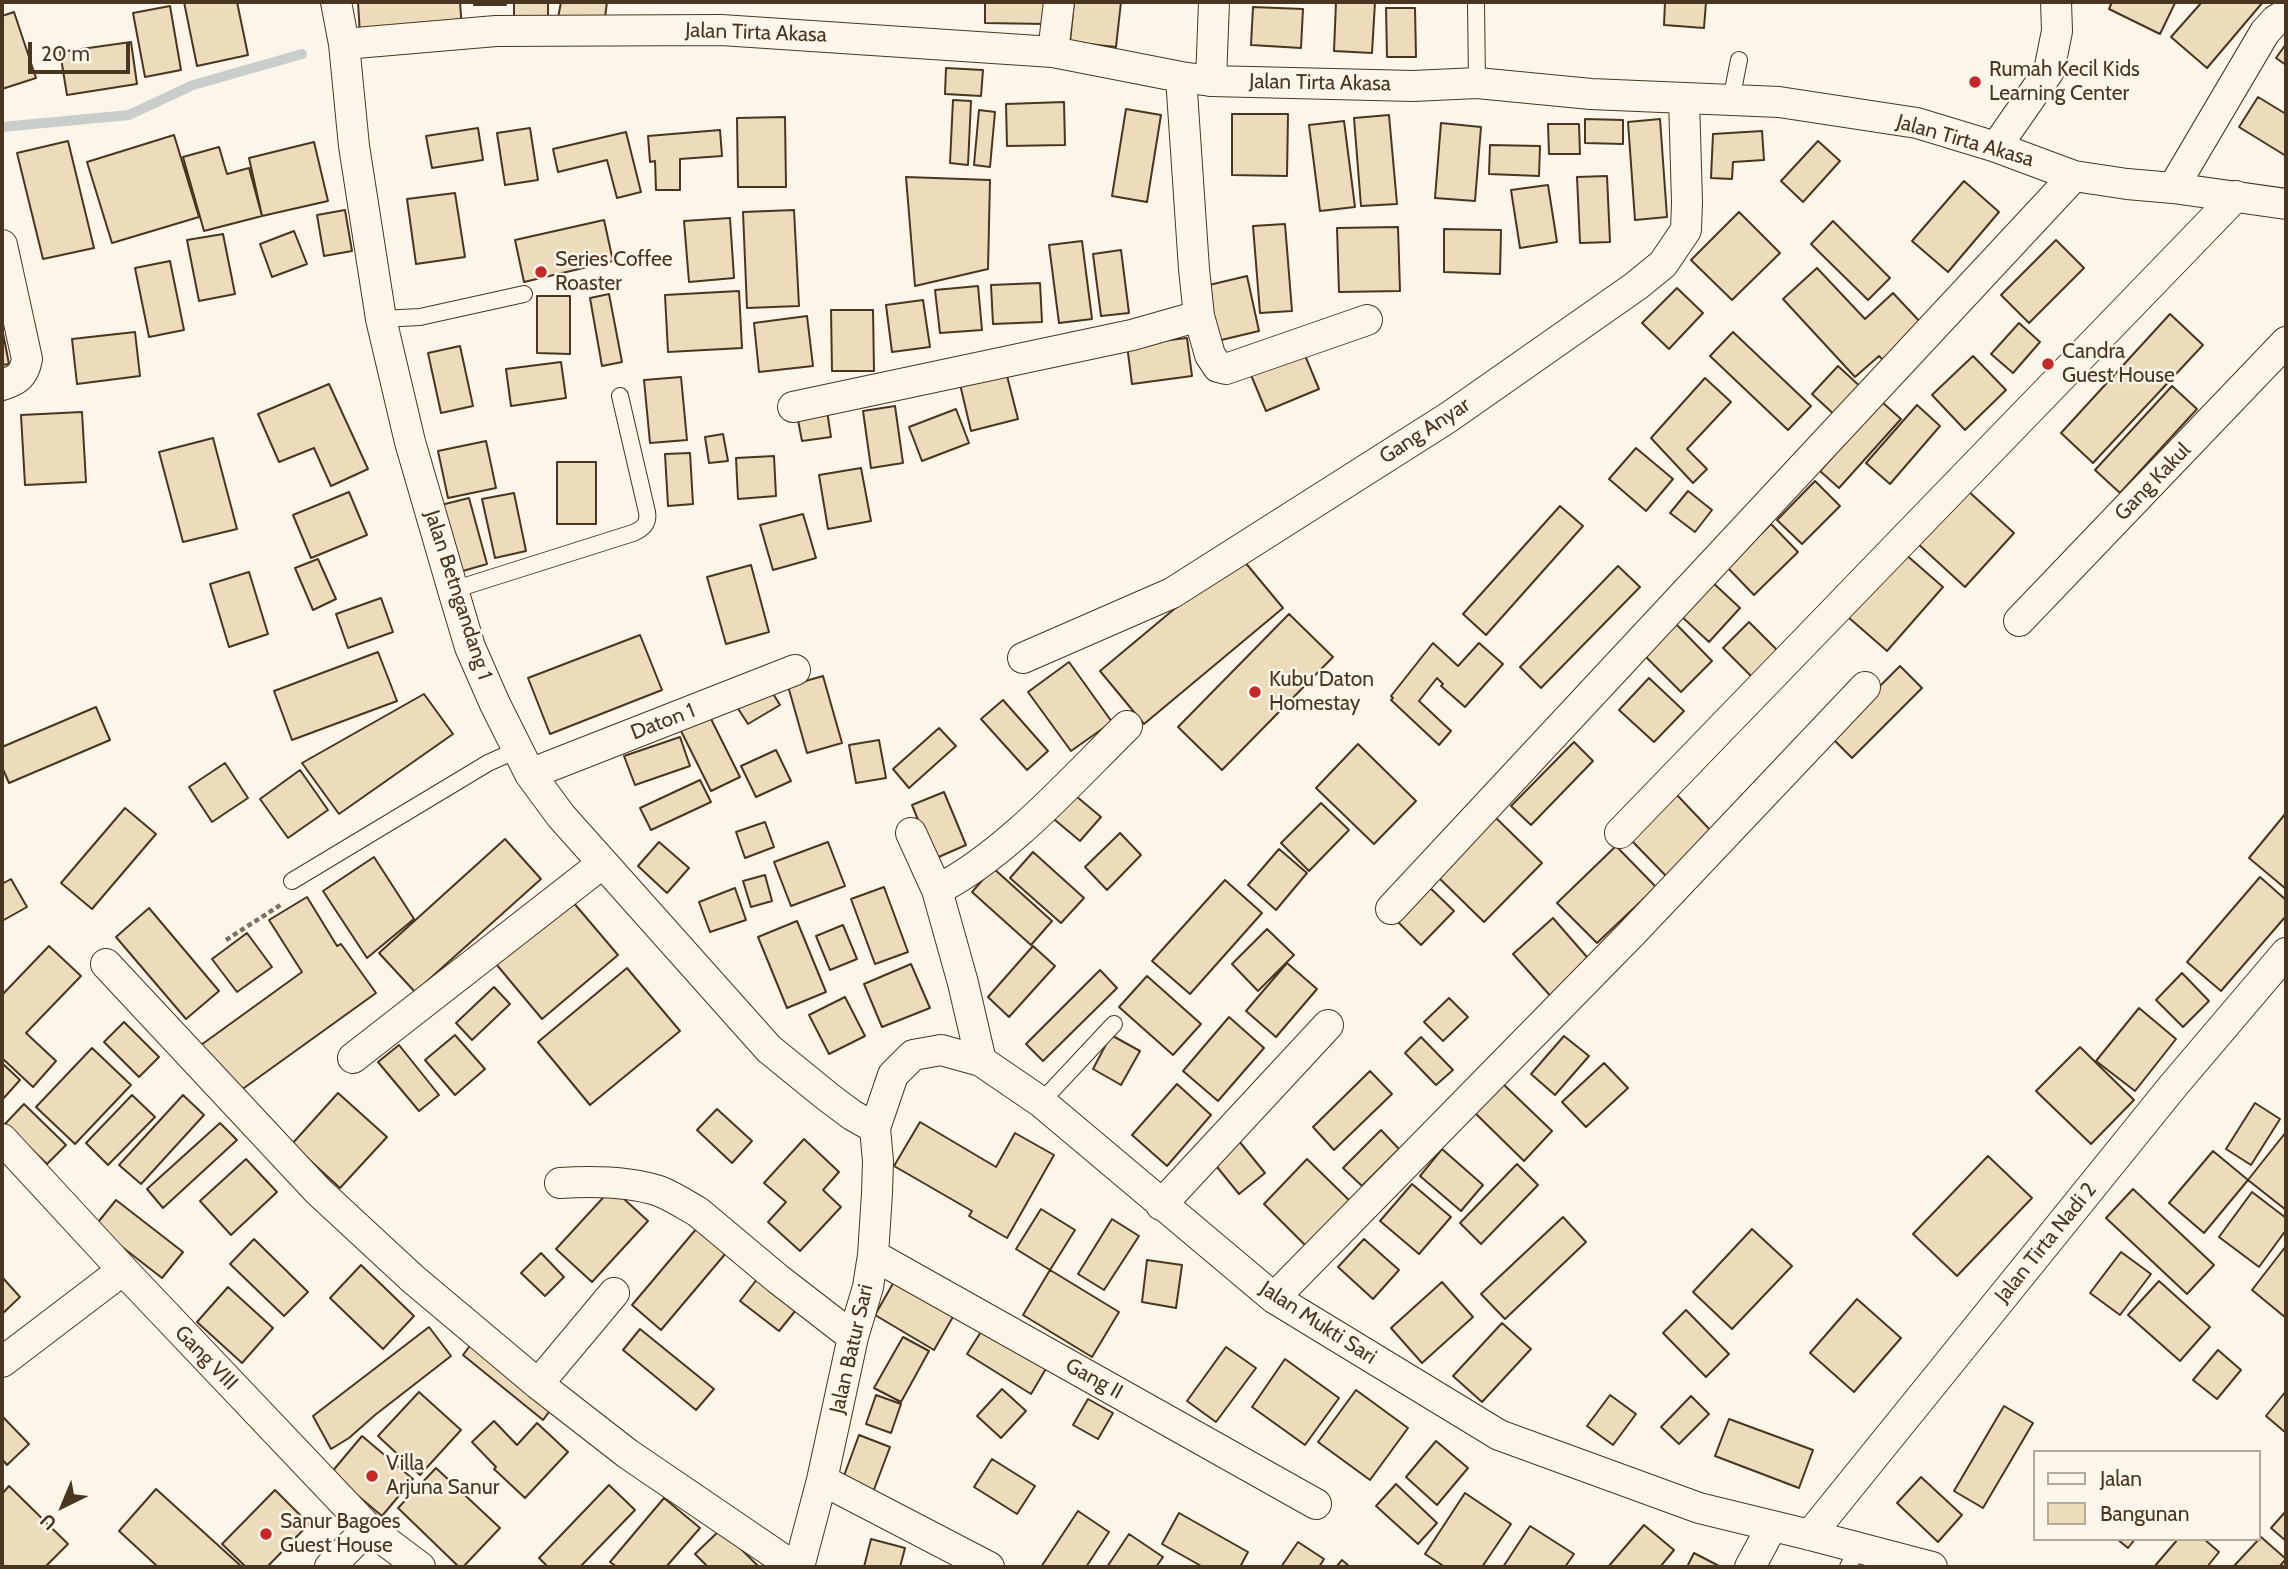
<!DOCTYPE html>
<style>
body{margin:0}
#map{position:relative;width:2288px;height:1569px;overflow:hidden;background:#fbf6e9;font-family:Cabin,sans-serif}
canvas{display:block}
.frame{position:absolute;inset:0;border:4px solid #4a3520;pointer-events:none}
.legend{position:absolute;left:2033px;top:1450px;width:228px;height:91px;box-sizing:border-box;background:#fbf6e9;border:2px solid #b4a999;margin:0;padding:9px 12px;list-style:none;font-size:21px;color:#4a3520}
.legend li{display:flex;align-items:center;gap:14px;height:35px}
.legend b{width:35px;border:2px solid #b4a999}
.north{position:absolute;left:28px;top:1471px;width:70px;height:70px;-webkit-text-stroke:5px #fbf6e9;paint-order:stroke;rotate:223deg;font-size:19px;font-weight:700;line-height:28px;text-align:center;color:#4a3520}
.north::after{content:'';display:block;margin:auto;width:24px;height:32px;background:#4a3520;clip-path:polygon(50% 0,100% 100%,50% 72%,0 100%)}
.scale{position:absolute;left:28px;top:42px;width:102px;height:32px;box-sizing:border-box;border:4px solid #4a3520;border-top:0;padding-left:9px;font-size:21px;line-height:24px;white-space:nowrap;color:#4a3520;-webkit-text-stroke:5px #fbf6e9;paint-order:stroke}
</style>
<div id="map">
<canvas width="2288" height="1569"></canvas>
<div class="frame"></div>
<ul class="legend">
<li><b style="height:9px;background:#fbf6e9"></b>Jalan</li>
<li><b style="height:19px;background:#ecdcbc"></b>Bangunan</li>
</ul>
<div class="north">U</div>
<div class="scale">20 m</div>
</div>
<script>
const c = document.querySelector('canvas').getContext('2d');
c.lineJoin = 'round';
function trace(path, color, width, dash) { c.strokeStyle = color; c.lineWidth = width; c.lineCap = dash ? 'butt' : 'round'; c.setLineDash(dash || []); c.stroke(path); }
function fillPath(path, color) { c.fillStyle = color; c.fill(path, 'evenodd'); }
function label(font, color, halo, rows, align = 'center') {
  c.font = font + ' Cabin,sans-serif'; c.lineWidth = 5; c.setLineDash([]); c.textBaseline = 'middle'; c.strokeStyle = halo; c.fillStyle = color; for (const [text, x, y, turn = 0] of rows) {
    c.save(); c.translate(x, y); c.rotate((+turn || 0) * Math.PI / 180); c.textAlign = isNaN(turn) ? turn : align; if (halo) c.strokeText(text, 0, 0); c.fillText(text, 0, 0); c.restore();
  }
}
trace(new Path2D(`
 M2,127L129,115L193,85L302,54`), '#c9cecd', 10);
const building = new Path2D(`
 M184,2H237L248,55L197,66Z
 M358,2H460L462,29L360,35Z
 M474,2H506V5H474Z
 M514,2H548V18H514Z
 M561,2H607L604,25L558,18Z
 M985,2H1046V24L985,23Z
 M1074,2H1121L1116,47L1070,42Z
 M1336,2H1375L1372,53L1334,51Z
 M1665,2H1706L1704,28L1664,25Z
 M2112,2H2173L2175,3L2160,34L2109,9Z
 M2202,2H2263L2207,68L2171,37Z
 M170,6L181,70L145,77L133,13Z
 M1253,7L1303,9L1301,48L1251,45Z
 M1386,8H1415L1416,57H1387Z
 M14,12L36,78L2,89V16Z
 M131,42L137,84L67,95L60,52Z
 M2286,44V65L2276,58Z
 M946,68L983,70L981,96L945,94Z
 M2258,97L2286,114V156L2239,127Z
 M953,100L971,101L968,165L950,163Z
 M1064,102L1065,145L1007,146L1006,104Z
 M1126,109L1161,115L1147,202L1112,196Z
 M979,110L995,112L990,167L974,165Z
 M1232,114H1288L1287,176L1232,175Z
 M1389,115L1397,204L1361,206L1354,118Z
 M785,117L786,187H738L737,118Z
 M1585,119L1623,120V144L1585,143Z
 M1660,119L1667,217L1635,220L1628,122Z
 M1344,121L1355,207L1320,211L1309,125Z
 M1441,123L1481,127L1475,201L1435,198Z
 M1548,124H1579L1580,154H1549Z
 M478,128L483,160L432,168L426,136Z
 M530,128L538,180L505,185L497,133Z
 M720,130L722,156L680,159V190H656L655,161L650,162L648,136Z
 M1762,131L1764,160L1733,162L1732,179L1711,178L1713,134Z
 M626,132L641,192L617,198L607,160L558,172L553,149Z
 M174,135L199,217L112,243L87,162Z
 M68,141L94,248L43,259L17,153Z
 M1818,141L1840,161L1803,202L1781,181Z
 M314,142L328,201L262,216L249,158Z
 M1490,145L1540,146L1539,176L1489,174Z
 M219,147L227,174L249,168L262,216L204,231L183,157Z
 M1607,176L1610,242L1580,243L1577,177Z
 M906,177L990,180L988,269L915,286Z
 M1964,181L1999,212L1948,272L1912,241Z
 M1548,185L1557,242L1520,248L1511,190Z
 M455,193L465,257L416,264L407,199Z
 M345,210L352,251L324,256L317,215Z
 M794,210L799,306L747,308L743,212Z
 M1739,212L1780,253L1732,300L1691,260Z
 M730,218L734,278L689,282L684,221Z
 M604,220L613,261L524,282L515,240Z
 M1833,221L1890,278L1868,300L1811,244Z
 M1285,224L1292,311L1260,313L1253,226Z
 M1398,227L1400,291L1339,292L1337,228Z
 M1444,229L1501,230L1500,274L1444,272Z
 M294,231L307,264L272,277L260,244Z
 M223,234L235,294L199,301L187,240Z
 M2056,240L2084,268L2029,323L2001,295Z
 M1082,241L1092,319L1059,323L1049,245Z
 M1121,250L1129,313L1101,316L1093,254Z
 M170,261L184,330L149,337L135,268Z
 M1817,268L1865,319L1893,293L1923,325L1884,361L1879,356L1855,377L1783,299Z
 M1247,276L1259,331L1217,341L1205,286Z
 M1040,283L1042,322L993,324L991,285Z
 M978,286L982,330L940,333L935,290Z
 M1677,288L1703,313L1669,349L1642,323Z
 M739,291L742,348L668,352L665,295Z
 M609,294L622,362L602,366L590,298Z
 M537,296H570V354L537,353Z
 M923,300L930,347L892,352L886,305Z
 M831,310H873L874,371H832Z
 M2170,314L2203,345L2093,463L2061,433Z
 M807,316L813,366L759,372L754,323Z
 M2019,323L2040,342L2013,373L1991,354Z
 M2,328L9,364L2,365Z
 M135,332L140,376L77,384L72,339Z
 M1733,332L1811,406L1788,430L1710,356Z
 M1187,338L1192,376L1132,384L1127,345Z
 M460,346L473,406L441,413L428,353Z
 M1304,353L1319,389L1266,411L1251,375Z
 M1973,356L2006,390L1965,430L1932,395Z
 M561,362L566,398L511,406L506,369Z
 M1838,366L1864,390L1838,418L1812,394Z
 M1005,368L1018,419L971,431L959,380Z
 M681,377L687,440L650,443L644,380Z
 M1705,378L1731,402L1687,449L1707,469L1693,483L1651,438Z
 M329,384L368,469L331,486L314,448L279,462L258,414Z
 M2172,386L2197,409L2120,493L2095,470Z
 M1882,402L1901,419L1839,488L1820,471Z
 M1917,405L1940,426L1890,484L1866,463Z
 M895,406L903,463L871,468L863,411Z
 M956,409L969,443L922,461L909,427Z
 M827,411L831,437L802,441L797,415Z
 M82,412L86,482L25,485L21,415Z
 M723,434L728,461L709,463L705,437Z
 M213,438L237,529L183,542L159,452Z
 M486,441L496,488L448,498L438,451Z
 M1636,448L1673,479L1646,511L1609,479Z
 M690,453L693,504L668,506L665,454Z
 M774,456L776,496L738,499L736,458Z
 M557,462H596V524H557Z
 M861,468L871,521L828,529L819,475Z
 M1815,481L1840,506L1802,544L1777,520Z
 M1967,490L2014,533L1965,587L1917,543Z
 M1688,491L1712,510L1695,532L1670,513Z
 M349,492L367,535L311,558L293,515Z
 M514,493L526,551L495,558L482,499Z
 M469,498L487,564L456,573L437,506Z
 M1560,506L1583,526L1486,635L1463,614Z
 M803,514L816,558L773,570L760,525Z
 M1771,524L1798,552L1754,595L1727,567Z
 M1904,553L1943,587L1887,651L1848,617Z
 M1239,555L1283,608L1144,724L1100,671Z
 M318,559L336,599L313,610L295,568Z
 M751,565L769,632L726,644L707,577Z
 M1618,566L1640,587L1541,688L1520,667Z
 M249,572L268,634L229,647L210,584Z
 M1710,580L1740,608L1709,642L1679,614Z
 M381,598L393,632L348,648L336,614Z
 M1289,614L1333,657L1222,770L1178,727Z
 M1749,622L1780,653L1754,679L1723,648Z
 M1676,624L1712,661L1681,692L1644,655Z
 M640,635L662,690L550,734L528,678Z
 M1433,643L1458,666L1479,643L1503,664L1465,707L1441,686L1443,684L1437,678L1419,701L1451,731L1439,745L1391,700L1393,698L1391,696Z
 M378,652L397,701L292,740L274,691Z
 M1069,662L1112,722L1071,751L1028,692Z
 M1900,666L1922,688L1852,758L1830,736Z
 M823,676L842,743L807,753L788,686Z
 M1649,678L1684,711L1654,742L1619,710Z
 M769,687L780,705L748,724L737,707Z
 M424,694L453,734L339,814L302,763Z
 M1003,700L1048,751L1027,770L981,719Z
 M96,707L110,740L9,783L2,767V747Z
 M708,713L740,777L711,791L679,727Z
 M939,728L956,746L909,788L893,769Z
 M680,737L690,766L635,785L624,756Z
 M879,740L886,778L856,783L849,745Z
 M1574,742L1593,761L1531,825L1511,806Z
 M1358,744L1416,801L1374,844L1316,788Z
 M776,750L791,781L756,797L741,766Z
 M225,763L248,798L212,822L189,787Z
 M300,770L328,810L288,838L260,799Z
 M700,780L711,802L651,830L640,808Z
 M1070,791L1101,817L1080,841L1049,815Z
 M944,792L966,845L934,859L912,805Z
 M1677,795L1714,834L1668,878L1631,840Z
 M1321,803L1349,830L1309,871L1281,843Z
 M125,808L156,834L92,909L61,883Z
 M2286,813V889L2249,858Z
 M1494,816L1542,863L1484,922L1436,875Z
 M765,822L774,847L745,858L736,832Z
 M1120,833L1141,855L1107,890L1085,867Z
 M505,839L541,879L415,992L379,953Z
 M659,842L689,868L667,893L638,866Z
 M828,842L845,886L791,906L774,862Z
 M1616,846L1656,887L1597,943L1557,903Z
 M1279,849L1307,873L1276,910L1248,885Z
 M1033,852L1084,898L1061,923L1010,878Z
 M374,857L414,919L367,958L323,891Z
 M993,868L1052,921L1031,945L972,892Z
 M765,875L772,901L751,907L743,881Z
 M2260,877L2286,900V916L2221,991L2187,962Z
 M11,879L27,907L2,921V884Z
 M1225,880L1262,913L1190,994L1152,961Z
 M1423,881L1454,911L1421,945L1391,915Z
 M884,887L908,952L875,964L851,899Z
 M735,888L746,920L710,932L699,902Z
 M567,895L618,955L542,1019L491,958Z
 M307,897L337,946L341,944L376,993L237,1093L201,1045L302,972L269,920Z
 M149,908L219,991L186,1019L116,937Z
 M1553,918L1593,964L1554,1000L1513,954Z
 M797,921L826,992L787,1008L758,937Z
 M843,925L857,959L830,970L816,936Z
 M1267,929L1294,955L1258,991L1232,964Z
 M247,933L272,967L237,992L212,959Z
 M49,946L81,976L26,1033L56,1061L33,1087L2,1058V995Z
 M1033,946L1055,966L1009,1017L988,997Z
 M1287,963L1317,989L1276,1037L1246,1011Z
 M911,964L930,1008L882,1027L864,984Z
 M627,968L680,1031L590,1105L538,1042Z
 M1100,970L1117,988L1043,1061L1026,1044Z
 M2182,973L2209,1001L2183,1027L2156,1000Z
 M1147,976L1201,1024L1173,1055L1119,1007Z
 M494,987L510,1004L472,1040L456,1023Z
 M845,997L865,1036L829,1054L809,1015Z
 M1449,998L1468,1017L1443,1041L1424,1022Z
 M2139,1008L2176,1039L2135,1091L2096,1061Z
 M1229,1017L1264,1048L1218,1101L1183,1071Z
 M124,1022L159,1057L139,1077L104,1042Z
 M455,1035L485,1069L455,1095L425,1060Z
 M1111,1035L1140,1051L1121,1085L1093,1069Z
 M1564,1036L1589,1056L1555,1095L1531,1074Z
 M1421,1037L1453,1070L1436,1085L1405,1053Z
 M399,1045L439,1095L419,1111L378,1062Z
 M2080,1047L2134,1100L2091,1144L2036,1091Z
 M92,1048L131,1085L75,1144L36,1107Z
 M2,1063L20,1080L2,1100Z
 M1604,1063L1628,1088L1586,1127L1562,1102Z
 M1370,1071L1392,1094L1334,1150L1313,1127Z
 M1501,1082L1552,1131L1524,1161L1473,1111Z
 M1177,1084L1211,1115L1167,1166L1132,1135Z
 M338,1093L387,1137L340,1188L292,1144Z
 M132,1095L155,1117L108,1165L86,1143Z
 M183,1095L204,1115L141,1184L119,1165Z
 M2255,1103L2280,1119L2251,1165L2226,1149Z
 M24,1104L66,1145L47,1164L5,1124Z
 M717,1109L752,1141L732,1163L697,1130Z
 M920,1122L996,1167L1015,1133L1054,1155L1007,1238L969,1216L972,1211L894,1166Z
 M220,1123L237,1140L163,1208L147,1189Z
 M1381,1130L1399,1149L1362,1186L1343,1168Z
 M2286,1132V1210L2248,1180Z
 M804,1139L839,1172L823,1190L841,1207L800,1251L768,1222L786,1202L764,1183Z
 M1239,1141L1265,1173L1239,1194L1213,1162Z
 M1442,1149L1483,1185L1461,1211L1420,1176Z
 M2213,1151L2248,1180L2204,1233L2169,1203Z
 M1988,1156L2032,1198L1957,1276L1913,1234Z
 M246,1159L277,1192L231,1235L200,1201Z
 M1307,1159L1351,1202L1307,1247L1264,1204Z
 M1517,1164L1538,1185L1481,1244L1460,1223Z
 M1412,1184L1451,1217L1419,1254L1380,1221Z
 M612,1188L648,1221L592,1282L556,1249Z
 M2133,1189L2214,1265L2187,1294L2106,1218Z
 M2252,1192L2286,1218V1230L2259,1267L2219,1237Z
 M116,1200L183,1252L162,1278L95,1226Z
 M1041,1209L1075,1230L1050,1270L1016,1249Z
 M1563,1217L1586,1242L1505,1319L1481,1294Z
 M1112,1219L1139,1236L1104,1290L1078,1274Z
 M697,1228L726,1253L661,1330L632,1305Z
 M1752,1229L1792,1266L1732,1329L1693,1292Z
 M254,1239L308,1292L284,1316L230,1264Z
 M1364,1239L1399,1270L1373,1299L1338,1267Z
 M2286,1246V1318L2252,1290Z
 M2121,1252L2151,1274L2120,1315L2090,1293Z
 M541,1253L564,1277L545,1296L521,1273Z
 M1147,1260L1182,1265L1176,1308L1142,1302Z
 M361,1265L414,1316L383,1349L330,1298Z
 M1050,1270L1119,1312L1092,1357L1023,1315Z
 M899,1273L958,1308L934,1350L875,1315Z
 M761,1274L800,1305L779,1331L740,1301Z
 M2,1277L20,1297L2,1314Z
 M2159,1281L2210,1327L2180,1361L2128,1315Z
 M1442,1282L1473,1317L1422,1363L1391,1328Z
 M228,1287L273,1328L242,1363L197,1322Z
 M1857,1299L1901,1338L1854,1392L1810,1353Z
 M1686,1310L1729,1354L1706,1377L1663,1333Z
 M1502,1323L1531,1349L1482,1402L1453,1376Z
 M429,1327L451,1356L375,1415L349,1438L331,1449L313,1416Z
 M984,1327L1047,1367L1031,1394L967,1354Z
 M640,1329L714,1389L696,1410L623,1350Z
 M903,1337L929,1351L901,1402L874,1388Z
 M475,1339L555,1404L543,1420L463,1355Z
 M1226,1347L1256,1368L1216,1422L1187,1401Z
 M2218,1350L2241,1370L2217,1399L2193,1380Z
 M1285,1359L1339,1398L1305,1445L1252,1407Z
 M1002,1389L1026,1411L1001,1438L977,1416Z
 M1356,1390L1408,1428L1370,1480L1318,1442Z
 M2286,1391V1433L2266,1416Z
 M419,1392L461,1430L420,1475L378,1436Z
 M876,1395L901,1404L891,1433L866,1424Z
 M1610,1395L1636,1414L1613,1445L1587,1426Z
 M1691,1396L1709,1414L1679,1444L1661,1427Z
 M1088,1399L1113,1413L1098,1439L1073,1425Z
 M2004,1406L2033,1423L1983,1508L1954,1491Z
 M2,1416L29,1444L7,1465L2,1459Z
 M1729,1419L1813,1450L1799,1488L1715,1456Z
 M494,1421L517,1445L537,1423L568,1452L525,1498L494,1469L496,1467L472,1442Z
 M859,1435L890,1447L872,1495L841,1484Z
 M362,1436L413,1479L382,1516L331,1473Z
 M1436,1441L1468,1468L1437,1505L1406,1477Z
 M992,1459L1035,1486L1017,1514L974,1487Z
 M436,1468L500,1528L463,1567H459L398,1508Z
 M1921,1477L1962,1515L1938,1542L1897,1503Z
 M1396,1484L1437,1523L1418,1544L1376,1506Z
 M609,1485L635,1510L580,1567H548L539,1558Z
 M9,1486L68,1544L45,1567H2V1494Z
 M156,1489L241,1566L240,1567H158L119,1531Z
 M275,1490L309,1524L267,1567H246L222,1544Z
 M1465,1493L1511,1524L1482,1567H1445L1425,1554Z
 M664,1498L700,1528L666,1567H617L610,1562Z
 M1078,1511L1109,1532L1086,1567H1041Z
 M2286,1511V1541L2271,1528Z
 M1179,1513L1248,1552L1240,1567H1203L1162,1544Z
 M1644,1525L1674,1550L1660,1567H1608Z
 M1530,1526L1574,1554L1565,1567H1503Z
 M721,1529L759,1567H708L695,1554Z
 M1129,1534L1163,1557L1156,1567H1107Z
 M2261,1537L2286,1559L2279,1567H2233Z
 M871,1539L905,1548L900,1567H864Z
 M2117,1539H2135L2128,1548Z
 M2178,1539H2204L2219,1552L2207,1567H2154Z
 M1298,1542L1324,1559L1319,1567H1281Z
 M1694,1553L1721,1567H1687Z
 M1342,1560L1350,1567H1336Z`);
fillPath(building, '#ecdcbc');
trace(building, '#4a3520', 2);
const service = new Path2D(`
 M1476,2L1477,83
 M1731,100L1739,60
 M381,319L420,317L524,294
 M453,590L633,533C643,529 649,524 647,512L620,396
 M292,881L488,763L517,750
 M1041,1102L1114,1024
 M1848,1567L1858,1547`);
const minor = new Path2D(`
 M336,2L344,44L354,146L381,319L410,442L453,590L470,647L495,704L530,774L561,816L603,863L769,1049L828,1097L852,1115L875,1128
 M344,44L496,31L721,30L1053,52L1181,77L1211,81L1413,86L1477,83L1591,94L1779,102L1917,123L1996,147L2074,176L2127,184L2173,188L2286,204
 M1053,52L1059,2
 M1181,77L1194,269L1199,316L1210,355L1218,367L1226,369L1367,320
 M1211,81L1214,2
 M1996,147L2049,71L2057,31L2056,2
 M2173,188L2265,32L2276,20L2286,14
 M2,245L27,359C24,376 17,380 2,385
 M793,407L1132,335L1199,316
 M2019,621L2286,342
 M1023,658L1172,593L1449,417L1636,286L1663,264L1686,230L1687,202L1684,99
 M530,774L795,670
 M911,833L937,890L963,983L981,1061
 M1620,833L2236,196
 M937,890C1006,855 1071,781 1127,726
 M1391,909L2074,176
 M106,964L318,1191L413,1279L538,1384L628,1454L794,1567
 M353,1058L603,863
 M2,1139L123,1270L368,1528L420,1567
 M560,1183C592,1181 628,1181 659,1191C672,1196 686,1205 698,1212L778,1279L853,1337
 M1161,1205L1328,1025
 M873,1255L1316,1504
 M1274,1298L1632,933L1865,687
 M2,1362L123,1270
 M538,1384L614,1293
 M822,1480L989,1567
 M1810,1535L2173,1086L2286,953
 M330,1567L368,1528
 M799,1567L822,1480L853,1337L868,1287L873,1255L877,1193L878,1161L875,1128L893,1075L913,1055L941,1050L981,1061L1041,1102L1274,1298L1499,1435L1699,1508L1810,1535L1932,1567
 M1750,1567L1772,1526`);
trace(service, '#4a3520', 18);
trace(minor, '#4a3520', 32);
trace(new Path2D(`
 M226,940L282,904`), '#7f6f5c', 4.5, [5, 3.5]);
trace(service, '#fbf6e9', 16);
trace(minor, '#fbf6e9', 30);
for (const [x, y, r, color] of [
 [1975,82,7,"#c62828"],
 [541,272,7,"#c62828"],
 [2048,364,7,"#c62828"],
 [1255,692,7,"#c62828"],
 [372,1476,7,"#c62828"],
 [266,1534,7,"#c62828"]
]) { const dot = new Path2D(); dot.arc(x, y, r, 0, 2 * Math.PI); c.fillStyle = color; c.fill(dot); trace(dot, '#fbf6e9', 2.5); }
label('21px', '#4a3520', '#fbf6e9', [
 ["Jalan Tirta Akasa",756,33,2],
 ["Jalan Tirta Akasa",1320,83,1],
 ["Jalan Tirta Akasa",1965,141,16],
 ["Gang Anyar",1425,431,-33],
 ["Gang Kakul",2153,482,-46],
 ["Jalan Betngandang 1",458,595,72],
 ["Daton 1",663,722,-21],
 ["Jalan Tirta Nadi 2",2046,1243,-51],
 ["Jalan Mukti Sari",1318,1323,33],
 ["Jalan Batur Sari",852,1349,-77],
 ["Gang VIII",206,1358,46],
 ["Gang II",1094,1379,29]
]);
label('21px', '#4a3520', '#fbf6e9', [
 ["Rumah Kecil Kids",1989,70],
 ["Learning Center",1989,94],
 ["Series Coffee",555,260],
 ["Roaster",555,284],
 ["Candra",2062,352],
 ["Guest House",2062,376],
 ["Kubu Daton",1269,680],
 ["Homestay",1269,704],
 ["Villa",386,1464],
 ["Arjuna Sanur",386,1488],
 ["Sanur Bagoes",280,1522],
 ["Guest House",280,1546]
], 'left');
</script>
